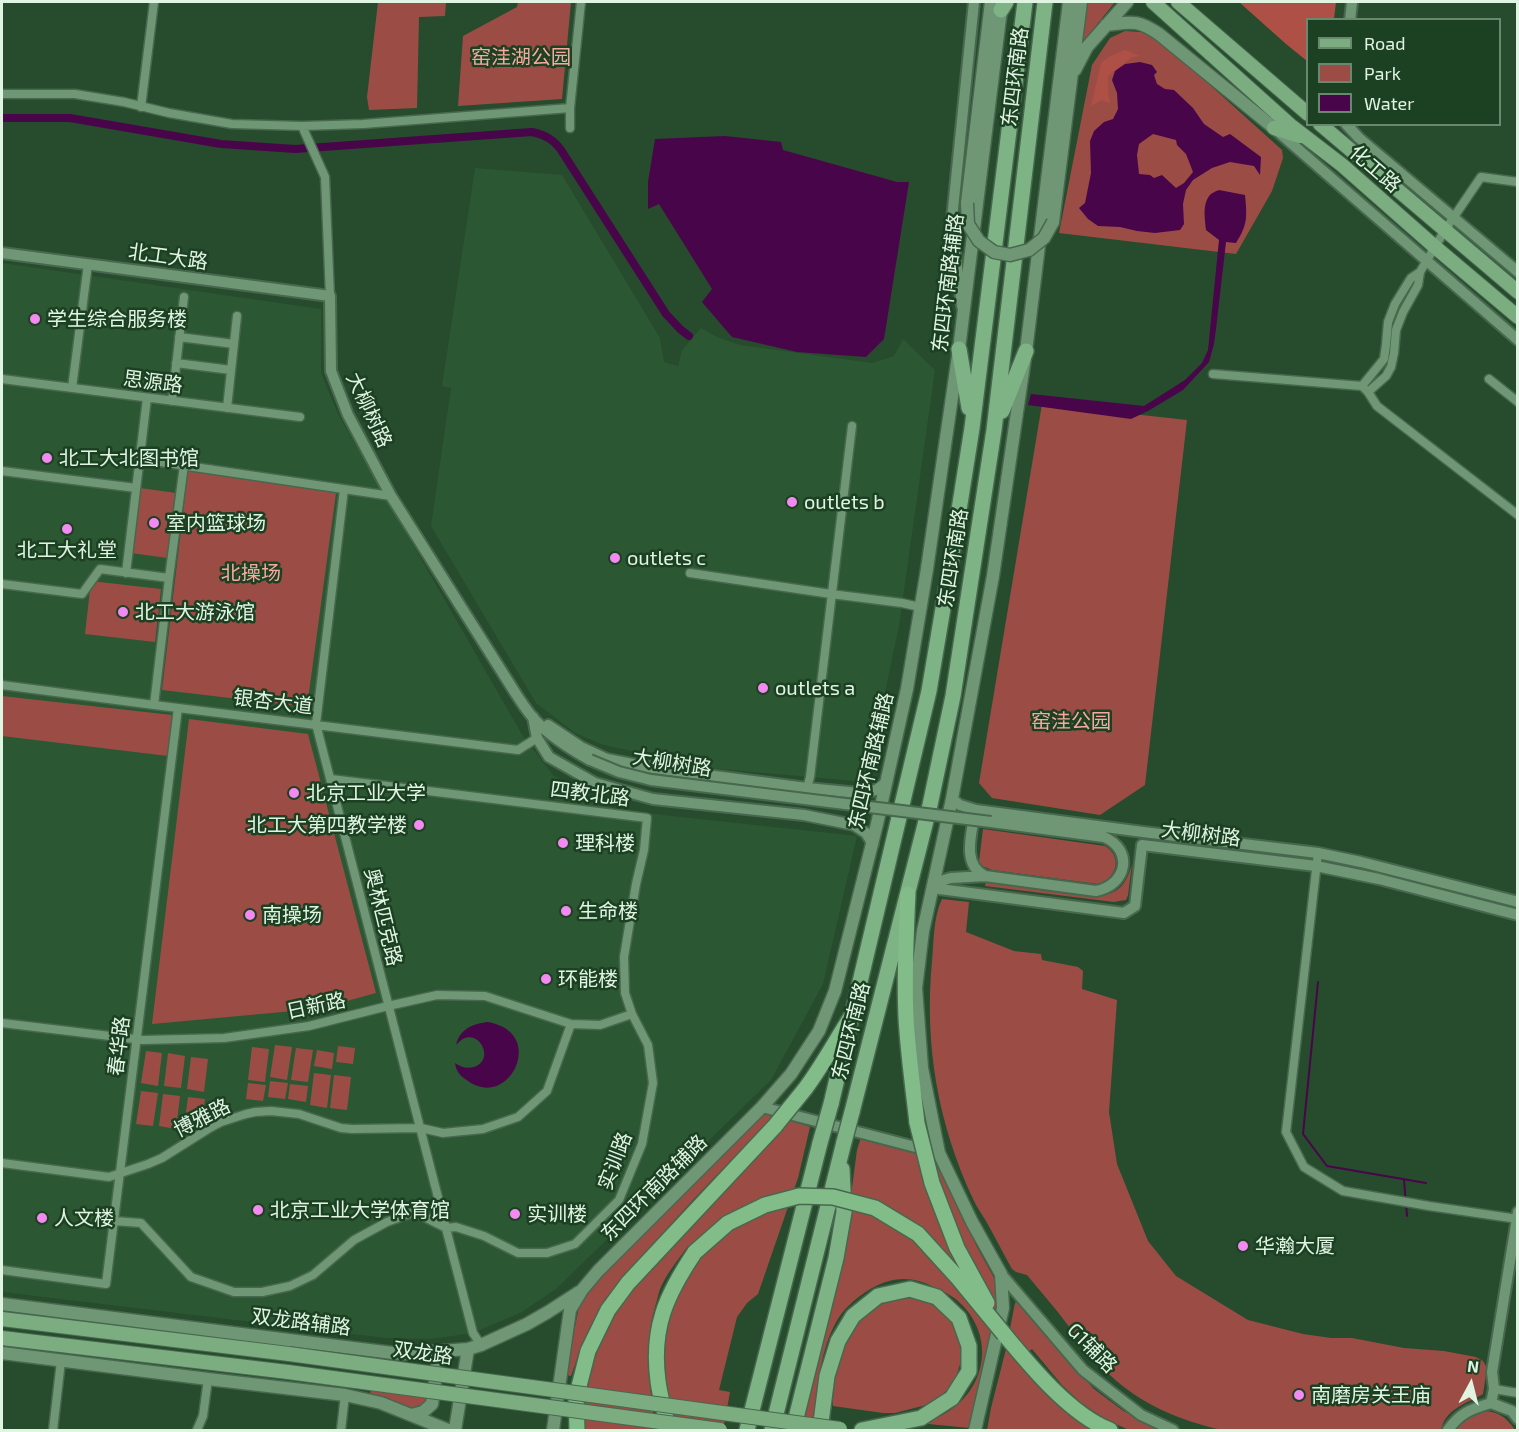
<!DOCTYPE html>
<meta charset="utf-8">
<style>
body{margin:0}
#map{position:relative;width:1519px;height:1432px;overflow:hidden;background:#274b2d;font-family:"Exo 2",sans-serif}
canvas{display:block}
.frame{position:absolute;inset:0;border:3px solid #e0f4e2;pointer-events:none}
.legend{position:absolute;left:1306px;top:18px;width:195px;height:108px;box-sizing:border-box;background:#1c4022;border:2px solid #6a886f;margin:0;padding:8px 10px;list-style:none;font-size:18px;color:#e0f4e2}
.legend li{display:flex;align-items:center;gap:12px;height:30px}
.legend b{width:30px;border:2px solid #6a886f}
.north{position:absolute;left:1441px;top:1354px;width:60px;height:60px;-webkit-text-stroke:4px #1c4022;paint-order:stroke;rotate:7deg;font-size:16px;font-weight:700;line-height:24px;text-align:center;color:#e0f4e2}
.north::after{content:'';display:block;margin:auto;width:21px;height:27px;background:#e0f4e2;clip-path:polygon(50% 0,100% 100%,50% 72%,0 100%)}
</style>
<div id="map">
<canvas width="1519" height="1432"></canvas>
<div class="frame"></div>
<ul class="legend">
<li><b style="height:8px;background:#7bad81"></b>Road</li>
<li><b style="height:16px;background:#9b4d45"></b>Park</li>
<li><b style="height:16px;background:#49054a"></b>Water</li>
</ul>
<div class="north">N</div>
</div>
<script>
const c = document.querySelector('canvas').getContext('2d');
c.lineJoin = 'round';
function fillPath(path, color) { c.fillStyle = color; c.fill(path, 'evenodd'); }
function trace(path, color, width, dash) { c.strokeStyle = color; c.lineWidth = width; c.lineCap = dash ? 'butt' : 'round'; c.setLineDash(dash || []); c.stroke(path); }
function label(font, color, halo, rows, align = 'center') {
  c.font = font + ' "Exo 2","Noto Sans SC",sans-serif'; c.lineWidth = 5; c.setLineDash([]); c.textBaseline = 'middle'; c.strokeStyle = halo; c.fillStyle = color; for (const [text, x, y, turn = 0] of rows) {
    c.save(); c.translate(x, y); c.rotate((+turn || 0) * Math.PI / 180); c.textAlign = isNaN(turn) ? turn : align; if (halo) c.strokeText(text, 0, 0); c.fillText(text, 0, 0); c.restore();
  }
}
fillPath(new Path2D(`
 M475,168L562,175L660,338L664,362L678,366L682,350L701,328L717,337L740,345L872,363L894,356L903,339L935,370L899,626L866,782L709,768L604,745L575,733L536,703L431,526L451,388L442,386Z
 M2,263L321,309V373L339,416L524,738L554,776L617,810L857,836L823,984L771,1080L556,1289L522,1312L473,1333L431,1339L386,1338L2,1292Z`), '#2c5733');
fillPath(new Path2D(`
 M378,2H446L445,16L419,17L417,108L369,110L367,97Z
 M518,2H571L562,99L458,106L463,36L517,7Z
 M1087,2H1115L1079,47Z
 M1125,31L1141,32L1159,39L1282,150L1283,158L1272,191L1236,254L1059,233L1092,65L1110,38Z
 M1042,404L1187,420L1145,785L1100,815L992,798L979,783Z
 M188,471L336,493L307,707L162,690Z
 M140,488L176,493L167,558L131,553Z
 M91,581L161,589L155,642L85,634Z
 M2,696L172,715L168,756L2,736Z
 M189,719L308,734L376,993L347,1001V1002H343L315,1009L152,1024Z
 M983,829L1105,846C1123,857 1117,878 1098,884L992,870L982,866L979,862Z
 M1132,864L1128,895L1126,900L1114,902L985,886L986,882L1096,896C1118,895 1126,885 1132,864Z
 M942,899L969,902L966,932L1014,951L1041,954L1042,960L1078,967L1083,971L1082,989L1117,1000L1109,1112L1117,1164L1148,1241L1176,1276L1248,1320L1303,1334L1331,1338H1352L1404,1348L1444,1351L1476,1357L1483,1361L1487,1368L1483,1394C1466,1404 1446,1408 1441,1430H1222C1181,1421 1140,1404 1110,1375C1090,1355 1074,1333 1057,1311C1047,1299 1037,1287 1027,1275L1016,1272L1012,1269C1003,1253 995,1237 986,1221C982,1214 977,1208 974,1201C938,1125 924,1045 932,961C934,941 933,918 942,899Z
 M275,1045L292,1047L287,1080L270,1077Z
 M338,1046L355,1048L353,1064L336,1062Z
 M252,1047L269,1049L265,1082L248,1080Z
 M296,1048L313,1050L308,1082L291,1080Z
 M317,1050L334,1053L332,1069L314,1066Z
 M146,1051L162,1053L158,1086L141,1083Z
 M168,1053L185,1056L181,1088L164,1086Z
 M191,1057L208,1059L204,1092L187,1089Z
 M314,1073L331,1075L327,1108L310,1105Z
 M334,1075L351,1077L347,1110L330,1108Z
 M270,1081L288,1083L285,1099L268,1097Z
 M248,1083L266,1085L263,1101L246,1099Z
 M290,1084L308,1086L306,1102L288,1099Z
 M141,1091L158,1093L153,1126L136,1124Z
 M163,1094L180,1096L176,1129L159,1126Z
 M188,1097L205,1099L203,1115L186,1112Z
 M763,1113H776L692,1201L638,1260L605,1299L582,1344L571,1376L565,1375L579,1307L589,1287Z
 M788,1119L810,1127L798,1178L758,1294L747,1303L737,1317L719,1390L730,1392L723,1430H675L667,1395L664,1347L666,1314L699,1254L688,1246C678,1260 666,1274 660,1289C658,1295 657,1301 655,1307C643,1349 650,1388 656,1430H582L588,1377L594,1350L604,1330L631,1284Z
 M861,1137L917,1151L937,1159L977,1247L998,1285L1000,1299L970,1428L918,1423C927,1420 936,1419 944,1414C987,1390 996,1336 959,1302C953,1296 944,1292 936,1288C911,1275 891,1276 867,1291C855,1299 842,1310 835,1324C818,1357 817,1394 813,1430H796L848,1218L857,1150Z
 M896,1295L918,1296L934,1306L953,1320L962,1339V1358L956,1377L948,1389L940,1397L926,1405L895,1413H883L833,1406C833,1391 834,1374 839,1359C845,1342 861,1311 878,1302C884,1299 890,1297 896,1295Z
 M1019,1300L1078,1372L1094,1389L1122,1410L1157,1430H1129L1105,1419L1080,1402L1062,1385L1032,1349L1020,1358L1100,1430H987L991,1408L1006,1349L1015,1303Z
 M371,1389L431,1396L429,1404L414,1409L370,1394Z
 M1479,1411C1496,1410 1506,1416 1515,1430H1454L1462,1420Z`), '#9b4d45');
fillPath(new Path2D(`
 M1239,2H1336L1334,19L1308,20L1307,61L1286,44Z
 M1125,50L1140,56L1132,57L1108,76V92L1110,103L1101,100L1091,106L1101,63L1110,56Z`), '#af5047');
fillPath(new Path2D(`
 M1140,62L1152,65L1157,72L1154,75L1157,84L1165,89L1174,90L1193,108L1204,124L1223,137L1230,134L1261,157L1260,175L1254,166L1230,162L1212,168L1193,180L1186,190L1183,204L1184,224L1180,230L1155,233L1137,231L1120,227L1098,226L1088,219L1079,208L1085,203L1091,173L1090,141L1094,131L1104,122L1113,119L1118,109L1117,93L1112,80L1115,71L1125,64ZM1153,134L1176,140L1177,145L1186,154L1193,172L1184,183L1176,188L1162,175L1154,178L1150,175L1139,174L1137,155L1139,144Z
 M725,136L781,142L783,150L897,182H909L884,339L866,357L797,352L732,337L702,302L712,289L659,204L648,209V182L655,139Z
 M1219,190L1245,195C1247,217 1248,224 1236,243L1226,242L1216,329L1214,344L1209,362L1183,390L1148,411L1131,419L1028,405L1031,394L1144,406L1185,380L1202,363L1208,350L1219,240L1206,230C1205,219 1202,204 1210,195C1210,194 1218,190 1219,190Z
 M487,1022C548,1031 510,1111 468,1081C460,1076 456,1071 455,1063C461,1067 466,1069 474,1067C498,1059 475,1021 456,1045C460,1029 472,1024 487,1022Z`), '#49054a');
trace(new Path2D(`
 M1318,982L1303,1134L1327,1166L1426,1183
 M1404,1180L1407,1216`), '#49054a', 2);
trace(new Path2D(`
 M2,118H70L221,144L295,149L532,132C545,135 553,139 561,150L666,314L680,329L689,336`), '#49054a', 8);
const minor = new Path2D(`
 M2,94H75L124,102L169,113L232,124L302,126L363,124L570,108
 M141,107L154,2
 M302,126L325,177L330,296
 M570,128V108L581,2
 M179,337L234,344
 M176,363L231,370
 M1213,374L1362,386L1368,392L1377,406L1518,515
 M2,379L300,417
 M1489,379L1518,402
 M1362,386L1384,359L1386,345L1388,322L1395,304L1411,278L1420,272
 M72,388L88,264
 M1368,392L1386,376L1391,367L1394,353L1396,330L1403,312L1418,285L1420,272L1445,230L1481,177L1518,182
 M172,401L184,297
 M227,408L237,316
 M140,459L391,496
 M2,471L136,488
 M344,489L316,724L473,1333L481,1345
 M126,573L147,398
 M690,573L831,594L902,603L920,607
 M2,584L82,594L100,569L169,578
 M2,685L154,705L518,750L537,738
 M154,705L169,578L184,465
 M807,788L810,777L852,426
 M1318,853L1286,1132L1304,1167L1343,1191L1429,1206L1518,1219
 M2,1023L143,1040L224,1038L309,1026L388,1006L437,995L485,996L571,1024L600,1025L632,1014
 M2,1163L109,1177L148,1164L162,1158L208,1129L221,1122L246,1114L255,1112L271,1111L299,1114L341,1128L352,1129L421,1128L443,1133L483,1129L518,1117L547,1091L571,1024
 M114,1221L141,1223L191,1277L234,1292H262L290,1286L313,1275L354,1240L387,1222L414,1212L446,1228L456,1227L484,1236L518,1253H547L575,1244L619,1200L642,1144L653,1083L648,1045L632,1014L625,993L624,957L636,884L644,850L647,818L331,779
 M2,1270L106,1284L178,708
 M1494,1389L1518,1393
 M53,1430L61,1361
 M197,1430L203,1416L208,1379
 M341,1430L345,1395`);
const tertiary = new Path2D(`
 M1350,20L1352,2
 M1346,124L1359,138L1518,272
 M1276,130L1518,340
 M2,253L330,296L331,371L348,415L391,496L516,694C522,703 528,713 536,721C551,737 570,749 590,760
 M962,306L953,236L952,219L974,2
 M533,717L537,738L549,757L595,783L653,799L804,815L854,825L866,833L873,844
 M548,725L581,747L607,759L653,768L807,788L859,793L876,790L887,782
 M952,799L960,805L976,810L1143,832L1318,853L1361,862L1518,902
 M975,811C972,833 961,864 985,876
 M933,883L951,878L985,876L1096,891C1127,885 1134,850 1104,837L991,822
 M932,888L1124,913L1135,906L1142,845L1316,866L1379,879L1518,915
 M762,1107L927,1150
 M1518,1212L1492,1372L1494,1389L1491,1403L1512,1411L1518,1419
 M1001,1274L1083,1370L1141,1415L1173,1430
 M1448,1430C1460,1413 1471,1409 1491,1403`);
const secondary = new Path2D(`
 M1106,25C1132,22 1137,19 1159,34L1274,128
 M1075,70L1087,47L1127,2
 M967,203L991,2
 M1053,222L1081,2
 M2,1304L401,1354L468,1349L481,1345L527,1324L548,1312L579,1292
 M2,1353L208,1379L345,1395L381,1403L448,1430
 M411,1415L423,1412L432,1404L438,1360L433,1353
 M455,1430L468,1349
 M553,1430L570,1310L582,1290L598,1271L762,1107L791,1074L819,1031L835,991L877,824L907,689L927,569L959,349L1002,2
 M975,1430L1003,1308L1001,1274L972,1222L939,1153L922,1068L916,988L923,931L952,799L993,576L1026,351L1069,2`);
const primary = new Path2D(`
 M1153,2L1290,125L1342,165L1435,247L1518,317
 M1178,2L1308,114
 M1320,124L1518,292
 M1274,128L1300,136
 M2,1319L289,1354
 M2,1338L288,1372`);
const trunk = new Path2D(`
 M1001,10L1006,2
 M959,349L969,408
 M1002,411L1026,351
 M831,1104L929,691L949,573L972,428L1025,2
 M852,1112L930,805L953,696L994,430L1045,2
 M747,1430L820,1143
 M772,1430L844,1142
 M793,1430L836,1258L844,1212L842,1169
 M820,1430L827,1376L838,1341L853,1316L878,1296L910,1289L937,1297L959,1318L969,1346V1371L952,1398L921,1418L862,1430`);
const motorway = new Path2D(`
 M908,894C906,935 904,976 906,1018C908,1053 913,1088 917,1123
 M805,1089C823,1065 836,1040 852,1015
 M1004,1334C1031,1367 1071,1415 1110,1430
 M577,1430L576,1398L588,1351L608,1310L628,1283L775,1126
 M669,1430C665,1414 660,1397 658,1381C651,1328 666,1295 695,1252`);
trace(minor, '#47684e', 11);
trace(tertiary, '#47684e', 14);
trace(secondary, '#47684e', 15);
trace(primary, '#47684e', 16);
trace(trunk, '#47684e', 18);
trace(motorway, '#47684e', 18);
trace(minor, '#709775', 8);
trace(tertiary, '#709775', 10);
trace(secondary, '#709775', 12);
trace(primary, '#7bad81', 14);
trace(trunk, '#7eb485', 15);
trace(motorway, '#82bc89', 15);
const tertiaryBridge = new Path2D(`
 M590,760L619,772L651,780L991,822`);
const secondaryBridge = new Path2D(`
 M967,203L968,224L979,241L994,252L1010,255L1029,250L1044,238L1053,222`);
const primaryBridge = new Path2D(`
 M289,1354L840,1429
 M288,1372L720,1430`);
const trunkBridge = new Path2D(`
 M844,1142L852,1112
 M820,1143L831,1104`);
const motorwayBridge = new Path2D(`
 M917,1123L932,1183L957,1248L987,1303
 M775,1126L805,1089
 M695,1252L728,1223L765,1205L799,1196L833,1197L875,1208L918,1234L958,1278L1004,1334`);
trace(tertiaryBridge, '#47684e', 14, []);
trace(secondaryBridge, '#47684e', 15, []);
trace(primaryBridge, '#47684e', 16, []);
trace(trunkBridge, '#47684e', 18, []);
trace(motorwayBridge, '#47684e', 18, []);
trace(tertiaryBridge, '#709775', 10);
trace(secondaryBridge, '#709775', 12);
trace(primaryBridge, '#7bad81', 14);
trace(trunkBridge, '#7eb485', 15);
trace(motorwayBridge, '#82bc89', 15);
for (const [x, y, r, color] of [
 [35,319,6,"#f38af1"],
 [47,458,6,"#f38af1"],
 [792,502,6,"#f38af1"],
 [154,523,6,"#f38af1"],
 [67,529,6,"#f38af1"],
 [615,558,6,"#f38af1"],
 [123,612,6,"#f38af1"],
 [763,688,6,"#f38af1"],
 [294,793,6,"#f38af1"],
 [419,825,6,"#f38af1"],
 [563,843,6,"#f38af1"],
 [566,911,6,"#f38af1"],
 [250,915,6,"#f38af1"],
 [546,979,6,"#f38af1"],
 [258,1210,6,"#f38af1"],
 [515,1214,6,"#f38af1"],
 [42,1218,6,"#f38af1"],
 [1243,1246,6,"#f38af1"],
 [1299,1395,6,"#f38af1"]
]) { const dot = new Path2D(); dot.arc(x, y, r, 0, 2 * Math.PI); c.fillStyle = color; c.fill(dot); trace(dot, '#1c4022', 2); }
label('20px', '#f7a99f', '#1c4022', [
 ["窑洼湖公园",521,57],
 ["北操场",251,573],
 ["窑洼公园",1071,721]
]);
label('20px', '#e0f4e2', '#1c4022', [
 ["东四环南路",1015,77,-83],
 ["化工路",1375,169,41],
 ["北工大路",168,257,8],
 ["东四环南路辅路",948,283,-83],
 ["思源路",153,382,7],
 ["大柳树路",369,410,65],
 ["东四环南路",953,558,-81],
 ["银杏大道",273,702,7],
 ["东四环南路辅路",871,761,-77],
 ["大柳树路",672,763,9],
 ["四教北路",590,794,7],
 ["大柳树路",1201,834,7],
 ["奥林匹克路",383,917,76],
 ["日新路",316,1006,-12],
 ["东四环南路",851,1031,-76],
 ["春华路",119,1046,-83],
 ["博雅路",202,1118,-27],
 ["实训路",615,1161,-69],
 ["东四环南路辅路",654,1188,-45],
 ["双龙路辅路",301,1322,7],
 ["G1辅路",1092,1348,45],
 ["双龙路",423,1353,8]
]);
label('20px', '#e0f4e2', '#1c4022', [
 ["学生综合服务楼",47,319],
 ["北工大北图书馆",59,458],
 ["outlets b",804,502],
 ["室内篮球场",166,523],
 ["北工大礼堂",67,550,"center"],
 ["outlets c",627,558],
 ["北工大游泳馆",135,612],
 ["outlets a",775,688],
 ["北京工业大学",306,793],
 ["北工大第四教学楼",407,825,"right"],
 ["理科楼",575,843],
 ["生命楼",578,911],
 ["南操场",262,915],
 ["环能楼",558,979],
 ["北京工业大学体育馆",270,1210],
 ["实训楼",527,1214],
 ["人文楼",54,1218],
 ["华瀚大厦",1255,1246],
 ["南磨房关王庙",1311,1395]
], 'left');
</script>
